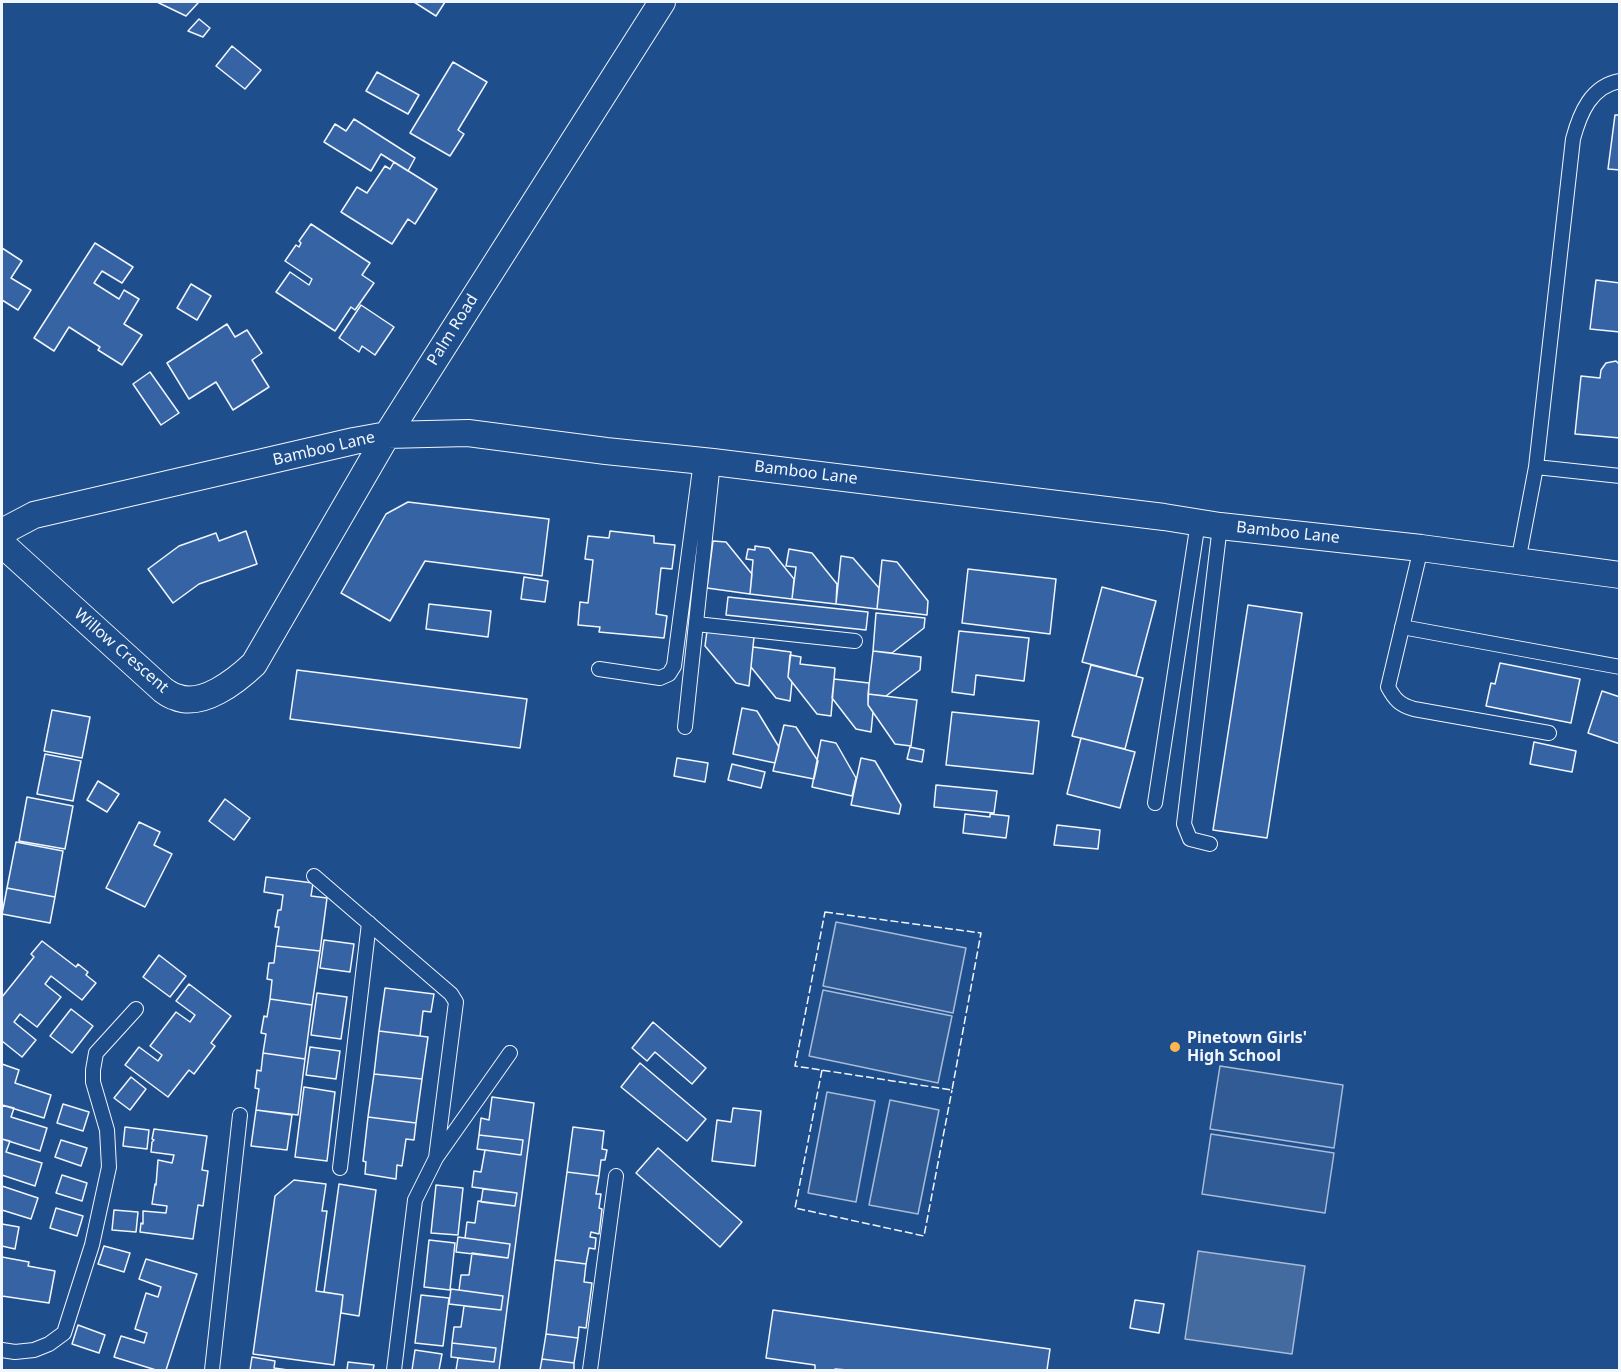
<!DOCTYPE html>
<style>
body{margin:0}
#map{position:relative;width:1621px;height:1372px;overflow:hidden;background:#1f4e8c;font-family:"Noto Sans",sans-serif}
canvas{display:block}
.frame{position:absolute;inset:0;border:3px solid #f2f6ff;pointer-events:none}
</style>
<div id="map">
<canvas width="1621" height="1372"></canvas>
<div class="frame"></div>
</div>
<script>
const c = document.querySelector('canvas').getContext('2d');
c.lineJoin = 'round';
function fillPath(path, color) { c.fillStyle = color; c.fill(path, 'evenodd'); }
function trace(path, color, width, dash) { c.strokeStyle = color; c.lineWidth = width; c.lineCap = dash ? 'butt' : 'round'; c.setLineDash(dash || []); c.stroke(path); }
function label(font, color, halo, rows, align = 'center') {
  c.font = font + ' "Noto Sans",sans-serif'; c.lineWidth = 4.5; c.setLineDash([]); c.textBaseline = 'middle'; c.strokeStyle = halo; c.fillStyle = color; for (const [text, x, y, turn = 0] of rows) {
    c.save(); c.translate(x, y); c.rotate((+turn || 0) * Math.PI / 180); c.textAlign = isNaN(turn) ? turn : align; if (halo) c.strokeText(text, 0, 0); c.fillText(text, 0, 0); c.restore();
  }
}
const built = new Path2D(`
 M836,922L966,948L953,1013L823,986Z
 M823,990L952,1016L938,1083L809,1056Z
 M1220,1066L1343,1085L1334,1148L1210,1129Z
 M827,1092L875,1101L856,1202L808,1193Z
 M890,1100L939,1110L918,1214L869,1205Z
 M1211,1134L1334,1153L1325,1213L1202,1194Z`);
fillPath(built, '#305b95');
trace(built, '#a8bbd7', 1.5);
const water = new Path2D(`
 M1198,1251L1305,1266L1292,1354L1185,1339Z`);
fillPath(water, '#446ba0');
trace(water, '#a8bbd7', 1.5);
const building = new Path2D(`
 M157,2H196L198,3L186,16Z
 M414,2H445L436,16Z
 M199,19L210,28L203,37L188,31Z
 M232,46L261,70L245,89L216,66Z
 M453,62L487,82L458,130L464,134L450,156L410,133Z
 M377,72L419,95L408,114L366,91Z
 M1615,115H1620V170L1608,169Z
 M354,119L415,158L408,171L381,154L371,171L324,142L335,124L346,131Z
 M394,162L437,189L415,224L408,219L392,244L341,212L357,187L367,193L385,166L390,169Z
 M311,224L370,263L362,275L374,283L355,310L351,307L335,331L276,292L290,272L309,285L312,279L285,261L296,245L299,247L301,243L299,241Z
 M95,243L133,267L122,283L102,271L94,283L119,299L124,290L139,299L124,324L142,335L122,365L98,350L100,347L69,327L54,351L34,338Z
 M2,248L22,261L11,278L31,290L18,310L2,300Z
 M1596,280L1620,283V332L1590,329Z
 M191,284L211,296L197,320L177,308Z
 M361,305L394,327L375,355L362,346L359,352L339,338Z
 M227,324L235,337L247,330L262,353L252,360L269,387L233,410L216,382L189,399L167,363Z
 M1616,361L1620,365V438L1575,434L1581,376L1600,378L1601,370L1606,363Z
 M150,372L179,413L161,425L133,384Z
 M408,502L549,519L542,576L425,561L390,621L341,593L386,514Z
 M246,531L257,564L199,584L173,603L148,569L179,546L216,533L219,541Z
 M610,531L654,536V543L675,545L672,569L661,568L656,614L667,616L664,638L599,632L600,627L578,625L580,602L588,603L593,560L585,559L588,536L609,538Z
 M713,541L726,542L752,574L750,594L707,588Z
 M755,546L769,548L794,579L792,599L750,594L753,560L746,559L748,549L755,550Z
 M789,549L812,553L837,584L836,604L792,599L796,567L786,566Z
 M841,556L853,558L879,588L877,609L836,604Z
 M882,560L897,562L928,601L927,615L877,609Z
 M968,569L1056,579L1050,634L962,623Z
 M524,577L548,581L545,602L521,599Z
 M1102,587L1156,601L1136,676L1082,662Z
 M728,597L868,612L866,630L726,615Z
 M429,604L491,611L488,637L426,629Z
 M1248,605L1302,613L1267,838L1213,830Z
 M876,613L925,618L924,628L892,653L873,651Z
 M707,631L754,637L749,686L736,683L705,646Z
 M959,631L1029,638L1024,681L976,675L974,695L952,692Z
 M753,647L791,652L788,677L792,682L790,701L776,698L751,667Z
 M873,651L921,657L920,670L886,696L868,694Z
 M790,655L801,657L800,664L835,668L831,716L817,714L788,677Z
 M1500,663L1580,679L1571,723L1486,706L1491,683L1495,684Z
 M1091,665L1143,678L1125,749L1072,736Z
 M297,670L527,699L520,748L290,719Z
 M834,679L869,683L868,705L873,712L871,732L856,729L832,698Z
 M1602,691L1620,697V744L1588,733Z
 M868,694L917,700L911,746L895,744L868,705Z
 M742,708L757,711L779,747L775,763L733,754Z
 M52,710L90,717L82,758L44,751Z
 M952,712L1039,721L1033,774L946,765Z
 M784,725L796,727L818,761L814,779L773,771Z
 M1081,738L1135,752L1120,808L1067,794Z
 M821,740L836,743L856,778L852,796L812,787Z
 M1534,742L1576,751L1572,772L1530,764Z
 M910,747L924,750L922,762L907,759Z
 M45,754L81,761L73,801L37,794Z
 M677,758L708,763L705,782L674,776Z
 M861,758L875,761L901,805L899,814L851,805Z
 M732,764L765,772L761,788L728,780Z
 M98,781L119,794L107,812L87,800Z
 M936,785L997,791L994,813L934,807Z
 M27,797L73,806L65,849L19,841Z
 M225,799L250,818L234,840L209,821Z
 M965,814L990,817V814L1009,816L1006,838L963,833Z
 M139,822L160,832L154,845L172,854L145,907L106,888Z
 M1057,825L1100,830L1098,849L1054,845Z
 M16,842L63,851L55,897L7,888Z
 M266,877L313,883L311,896L327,898L320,951L276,946L279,927H275L278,910H281L283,895L264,892Z
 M7,888L55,897L50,923L2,914Z
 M324,940L354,944L350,972L320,968Z
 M42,941L76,967L78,964L88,972L86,975L96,983L82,1000L51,976L45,984L61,997L37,1027L20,1014L14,1022L36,1040L22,1057L2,1041V997L34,957L31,954Z
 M276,946L320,951L312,1005L270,999L272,980L267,979L269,963H274Z
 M159,955L186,976L170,997L143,977Z
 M189,984L231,1016L211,1043L215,1046L194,1074L189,1070L168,1097L125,1065L139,1047L158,1061L162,1055L150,1046L176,1012L190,1022L195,1015L176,1001Z
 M385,988L434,994L431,1012L423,1011L420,1036L379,1031Z
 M317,993L347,997L341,1039L311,1035Z
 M270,999L312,1005L305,1059L263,1053L266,1034L261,1033L264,1016L267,1017Z
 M71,1009L93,1026L72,1053L50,1036Z
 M653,1022L706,1068L692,1084L655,1052L647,1061L632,1048Z
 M379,1031L428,1037L422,1079L374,1074Z
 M310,1047L340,1051L336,1079L306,1075Z
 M263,1053L305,1059L298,1115L256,1110L259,1089L255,1088L257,1070L261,1071Z
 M640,1063L706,1119L687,1141L621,1087Z
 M2,1064L19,1070L15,1083L51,1095L44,1118L2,1105Z
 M374,1074L422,1079L416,1123L368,1117Z
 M131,1077L146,1089L130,1110L114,1098Z
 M304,1087L335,1092L327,1161L295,1157Z
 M492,1097L534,1103L499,1370H456L458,1358L494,1362L496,1348L452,1343L454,1327H461L464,1306L501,1310L503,1296L459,1290L461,1275H469L472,1253L508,1258L510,1244L465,1238L467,1222L475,1223L478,1201L515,1206L517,1193L472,1187L474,1171L481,1172L485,1150L521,1155L523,1140L479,1135L481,1118L489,1120Z
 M63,1104L89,1112L83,1131L57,1123Z
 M2,1105L14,1108L11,1117L47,1128L40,1151L2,1139Z
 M733,1108L761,1111L755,1166L712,1161L717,1120L731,1122Z
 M256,1110L292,1115L287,1150L251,1146Z
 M368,1117L416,1123L414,1140L406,1139L402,1166L397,1165L396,1179L365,1174L366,1162L363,1161Z
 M125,1127L149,1130L147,1149L123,1146Z
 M573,1127L604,1131L602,1149L607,1150L605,1160H601L599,1176L567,1172Z
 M154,1129L207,1136L202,1170L208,1171L203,1206L198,1205L193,1239L140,1232L141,1223L143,1224V1211L166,1213L167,1206L152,1204L155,1184L156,1185L158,1160L172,1163L174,1155L151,1152L152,1142L154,1140L152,1139Z
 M479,1135L523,1140L521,1155L477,1149Z
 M2,1139L10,1141L6,1152L42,1163L35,1186L2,1175Z
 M61,1140L87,1148L81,1166L55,1157Z
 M658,1148L742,1222L720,1247L636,1173Z
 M567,1172L599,1176L596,1194H601L599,1208L602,1209L599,1234L591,1232L590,1237L596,1238L595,1249L589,1248L586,1264L555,1260Z
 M62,1175L87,1183L82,1201L56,1193Z
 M294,1180L326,1184L322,1211H327L316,1291L343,1295L334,1365L253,1354L275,1196Z
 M339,1184L376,1190L359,1316L341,1313L343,1295L324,1292Z
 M436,1185L463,1188L458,1235L431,1233Z
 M2,1186L38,1198L31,1219L2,1210Z
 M483,1189L517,1193L515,1206L481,1202Z
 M56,1208L83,1216L77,1236L50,1228Z
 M114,1210L138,1212L136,1232L112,1230Z
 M2,1224L19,1227L15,1249L2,1246Z
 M458,1237L510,1244L508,1258L456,1252Z
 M429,1240L455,1243L450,1290L424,1287Z
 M104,1246L130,1253L124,1272L98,1264Z
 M2,1257L29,1262L28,1266L55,1271L49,1303L2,1296Z
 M146,1259L197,1274L166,1370H156L114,1357L121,1336L144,1343L147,1333L135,1329L146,1293L158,1297L161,1287L139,1279Z
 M555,1260L586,1264L584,1282L592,1283L586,1328L579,1327L578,1338L546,1334Z
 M451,1289L503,1296L501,1310L449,1304Z
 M421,1295L449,1298L443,1346L415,1343Z
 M1135,1300L1164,1304L1159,1333L1130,1328Z
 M773,1310L1050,1349L1047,1370H848L835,1369V1370H815V1365L766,1358Z
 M78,1325L105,1335L99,1353L72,1344Z
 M546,1334L578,1338L574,1363L542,1359Z
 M452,1343L496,1348L494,1362L451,1357Z
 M415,1350L442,1354L439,1370H412Z
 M252,1357L275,1361L274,1368L288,1370H250Z
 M542,1359L574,1363V1370H540Z
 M348,1362L374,1365L373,1370H347Z`);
fillPath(building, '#3563a3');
trace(building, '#f2f6ff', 1.5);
const service = new Path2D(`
 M1536,467L1620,476
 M1421,548L1388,687C1395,700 1400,705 1414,709L1549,733
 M1518,562L1536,467L1573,139C1580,113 1591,86 1620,81
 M696,624L855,641
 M1402,627L1620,667
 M599,669L660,678L669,674L674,666L701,461
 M685,727L713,462
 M1155,803L1198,522
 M1210,844L1190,839L1184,824L1220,526
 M314,876L451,994L456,1002L436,1158
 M340,1168L369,923
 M2,1350L15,1352L34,1350L49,1344L64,1333L92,1245L109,1167L107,1130L93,1082V1070L96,1053L136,1009
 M212,1370L240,1115
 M394,1370L415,1200L436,1158L510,1053
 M590,1370L616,1176`);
const minor = new Path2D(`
 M2,532L34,515L354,441L387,435L468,433L606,451L713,462L1164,517L1220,526L1421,548L1620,575
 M2,544L163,690C167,693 172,696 176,697C202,708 236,681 254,664L387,435L662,2`);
trace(service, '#f2f6ff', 16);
trace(minor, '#f2f6ff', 28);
trace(service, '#1f4e8c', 14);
trace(minor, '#1f4e8c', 26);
trace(new Path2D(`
 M825,912L981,933L952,1090L795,1066Z
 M822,1070L795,1208L924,1236L952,1090`), '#f2f6ff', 1.5, [8, 3]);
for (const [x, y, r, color] of [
 [1175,1047,6,"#ffb74d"]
]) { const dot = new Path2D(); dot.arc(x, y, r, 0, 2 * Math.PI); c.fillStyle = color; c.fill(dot); trace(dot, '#1f4e8c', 2); }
label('16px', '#f2f6ff', '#1f4e8c', [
 ["Palm Road",453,330,-58],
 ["Bamboo Lane",324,449,-13],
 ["Bamboo Lane",806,473,7],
 ["Bamboo Lane",1288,533,6],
 ["Willow Crescent",121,651,41]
]);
label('bold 16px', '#f2f6ff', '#1f4e8c', [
 ["Pinetown Girls'",1187,1038],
 ["High School",1187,1056]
], 'left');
</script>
